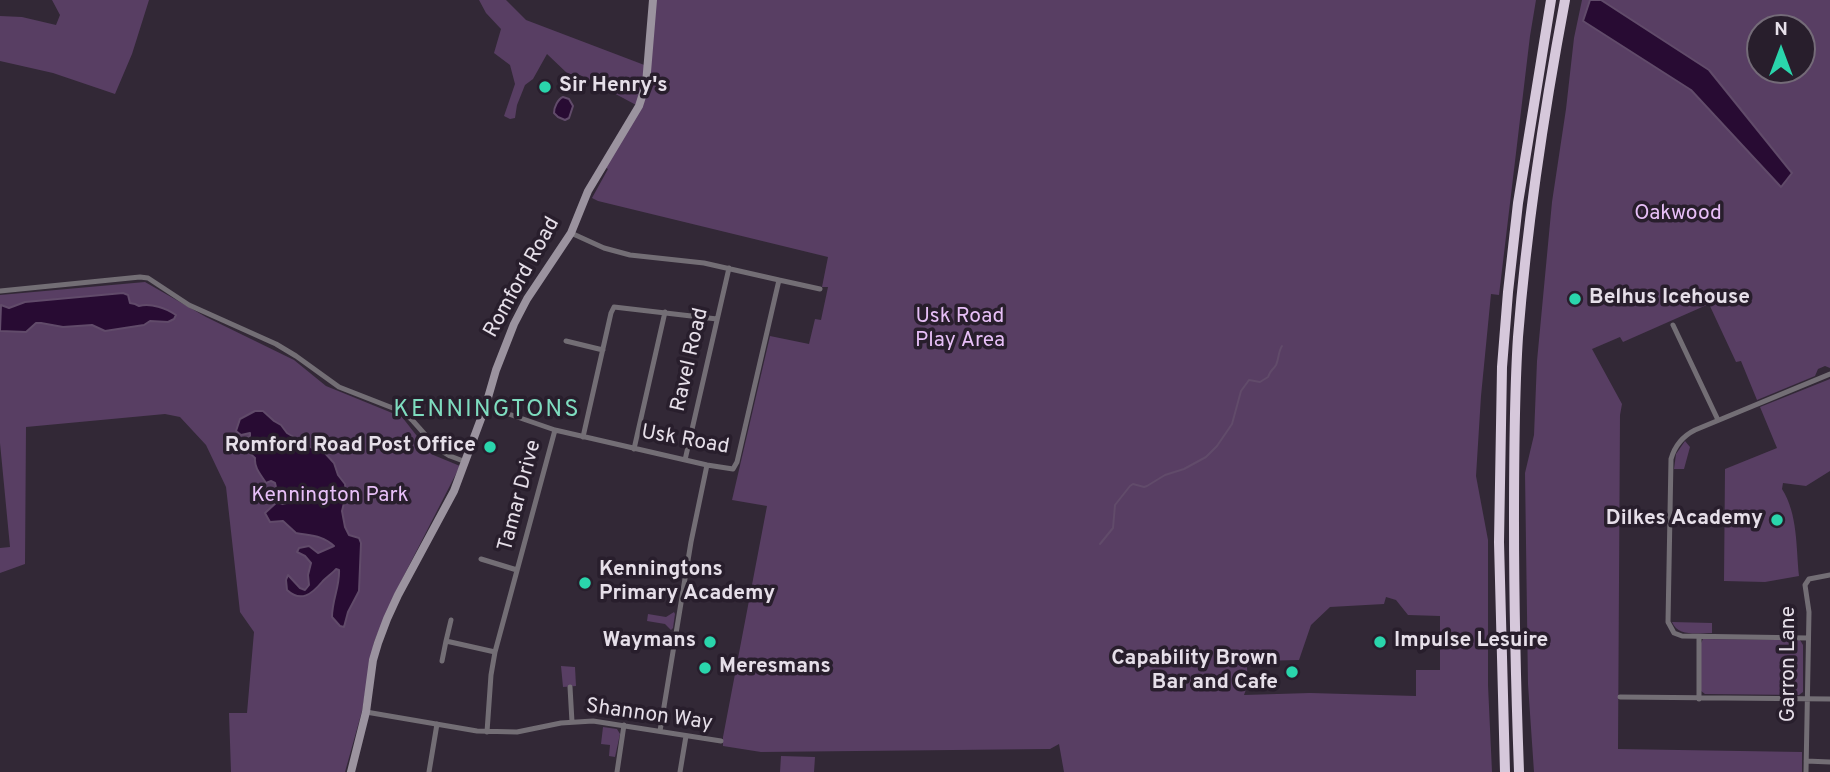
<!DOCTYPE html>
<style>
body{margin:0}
#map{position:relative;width:1830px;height:772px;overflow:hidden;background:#322836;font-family:Overpass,sans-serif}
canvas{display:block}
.north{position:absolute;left:1746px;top:14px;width:70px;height:70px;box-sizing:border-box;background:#281e2c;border:2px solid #746b78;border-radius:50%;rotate:0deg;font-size:19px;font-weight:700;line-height:28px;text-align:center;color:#e6dfe9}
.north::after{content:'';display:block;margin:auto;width:24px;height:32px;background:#2ad5ac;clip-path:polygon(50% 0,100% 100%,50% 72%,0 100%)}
</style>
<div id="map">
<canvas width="1830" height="772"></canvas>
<div class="north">N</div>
</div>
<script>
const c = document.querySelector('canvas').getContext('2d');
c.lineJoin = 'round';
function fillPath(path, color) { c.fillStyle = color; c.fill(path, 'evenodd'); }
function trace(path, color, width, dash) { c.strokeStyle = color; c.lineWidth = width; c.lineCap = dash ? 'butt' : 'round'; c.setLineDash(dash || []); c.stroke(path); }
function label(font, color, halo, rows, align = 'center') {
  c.font = font + ' Overpass,sans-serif'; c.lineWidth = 7; c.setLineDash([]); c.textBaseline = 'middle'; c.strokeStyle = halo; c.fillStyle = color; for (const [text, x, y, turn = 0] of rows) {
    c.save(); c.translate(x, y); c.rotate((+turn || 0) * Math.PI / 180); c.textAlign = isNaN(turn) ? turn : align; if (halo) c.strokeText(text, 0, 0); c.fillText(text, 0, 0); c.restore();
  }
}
fillPath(new Path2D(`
 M52,0H149L132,54L115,94L53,73L0,61V16L22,17L56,25L60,15Z
 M479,0H506L526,20L647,66L653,0H1536L1530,36L1499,295L1491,294L1481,396L1476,476L1488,540V685L1492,772H1064L1059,744L1050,749L761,752L723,746V737L767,506L732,500L770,336L809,344L815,319L821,320L828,287H822L828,257L598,201L592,198L608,169L603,166L638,106L580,75L568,74L547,54L533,79L525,85L517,105L515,118L510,119L504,116L515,84L510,65L494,53L501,29L486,13ZM1386,597L1396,600L1408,615L1440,616V670H1416V696L1310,693L1244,695L1248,684L1247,667L1259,661L1299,660L1311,625L1330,607L1384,604Z
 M1582,0H1590L1583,21L1691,90L1781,186L1792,172L1709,70L1601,0H1830V368L1825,366L1818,369L1815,376L1757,400L1741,361L1736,362L1709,304L1623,342L1620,337L1592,349L1622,404L1620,415L1618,749L1802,752V772H1534L1528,684L1525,473L1534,435L1537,361L1552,202L1566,109L1574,38ZM1760,28H1802V70H1760Z
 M145,282L206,317L294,360L326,386L402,417L431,454L460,466L395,593L374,642L362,711L345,772H231L229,713H247L254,632L240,612L226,487L206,445L180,417L165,414L26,427L25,564L0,573V548L10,547L0,443V295Z
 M1830,379V471L1806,486L1783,483L1782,489C1798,514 1796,548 1799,576L1765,582L1724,581L1725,469L1777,448L1760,407Z
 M1685,441L1690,447L1684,469H1674L1676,454Z
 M674,612L675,614L673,628L671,630L665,624L647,621L648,614L666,617Z
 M1672,622L1712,623V633C1698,633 1678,637 1672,622Z
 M1703,639L1800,640L1803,645V692L1799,695L1705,694L1701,691V643Z
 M561,666L575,667L576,686L563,687Z
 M603,727L617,729L620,734L615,757L609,756L610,745L601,744Z
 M781,756L815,757L814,772H780Z`), '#583e63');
const water = new Path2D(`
 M1590,0H1601L1709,70L1792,173L1781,187L1691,90L1583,21Z
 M563,97L569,99L573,106L569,118L565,120L558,117L554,113C554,107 558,99 563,97Z
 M123,293L128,295L130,303L135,304L139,306C151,303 166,308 176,315L174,319L168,322L150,321L144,325L105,331L92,325L63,327L41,323H36L26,332L0,331L1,305L9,308L25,302Z
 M255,411H263L274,421L281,425L287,433L312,448L324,452L334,463L338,475L345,484L346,495L342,511L345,527L349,535L359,538L361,543L359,591L348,612L344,627L340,626L332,617C332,600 340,586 339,570L336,569C332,574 326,577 322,582C312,594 301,603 287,590L286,580L288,575L300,588L305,590L309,585L308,575L311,563L305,556L297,552L299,548L309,546L318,553L334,546C322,535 311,536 296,533L283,521L270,522L265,513L277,502L283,504L286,503L283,496L277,491L275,483L271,481L266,483C261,475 254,468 255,458L243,447L244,439L250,436V433L241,435L236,431L240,419Z`);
fillPath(water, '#280b33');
trace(water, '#614b6a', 2);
trace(new Path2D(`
 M1100,544L1113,528L1115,505L1130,486L1133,484L1144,487L1147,486L1165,475L1184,469L1206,457L1217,446L1232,424L1241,391L1249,380L1260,382L1268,377C1270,370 1273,370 1276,365C1279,359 1278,352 1282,346`), '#614b6a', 2);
trace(new Path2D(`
 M779,280L820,289
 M0,291L140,277L148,278L189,305L276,344L296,356L339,387L403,412L413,421L437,448L450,456L466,462
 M1673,325L1718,420
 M566,341L603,350
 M485,408L497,410L555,430L707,465L733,469L737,462L779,280L704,263L630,255L604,248L571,233
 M583,437L611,313L614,307L717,319
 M634,449L665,312
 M685,460L729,268
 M481,559L517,570
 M1699,637V699
 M1808,638L1682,636L1674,633L1668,622L1671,459C1675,445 1683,436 1695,430L1830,374
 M446,641L451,620
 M442,661L446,641L495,652
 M570,687L572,722
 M1620,697L1830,699
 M366,712L477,731L517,732L561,723L593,721L721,741
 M660,731L691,542L707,465
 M487,732L491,675L495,652L555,430
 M1806,761L1830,762
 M429,772L437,724
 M617,772L624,725
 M680,772L686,736
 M1806,772L1809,612L1805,585L1809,579L1830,575`), '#736e75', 5);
trace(new Path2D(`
 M351,772L366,712L373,660L378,643L387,619L398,595L454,491L485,408L496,370L514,324L527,299L571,233L588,191L639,106L646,84L653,0`), '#9b939f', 8);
trace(new Path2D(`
 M1505,772L1499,542L1502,367L1508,292L1518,203L1551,0
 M1519,772C1516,689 1514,606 1514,522C1514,460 1514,398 1518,337C1527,224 1544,111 1565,0`), '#d6c8db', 10);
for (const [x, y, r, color] of [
 [545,87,7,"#2ad5ac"],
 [1575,299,7,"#2ad5ac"],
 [490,447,7,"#2ad5ac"],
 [1777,520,7,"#2ad5ac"],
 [585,583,7,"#2ad5ac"],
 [710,642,7,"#2ad5ac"],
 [1380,642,7,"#2ad5ac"],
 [705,668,7,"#2ad5ac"],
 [1292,672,7,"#2ad5ac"]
]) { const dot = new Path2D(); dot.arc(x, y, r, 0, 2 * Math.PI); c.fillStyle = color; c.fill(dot); trace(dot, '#281e2c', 2.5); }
label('bold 21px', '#e6dfe9', '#281e2c', [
 ["Sir Henry's",559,87],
 ["Belhus Icehouse",1589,299],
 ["Romford Road Post Office",476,447,"right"],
 ["Dilkes Academy",1763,520,"right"],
 ["Kenningtons",599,571],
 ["Primary Academy",599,595],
 ["Waymans",696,642,"right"],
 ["Impulse Lesuire",1394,642],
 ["Capability Brown",1278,660,"right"],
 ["Bar and Cafe",1278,684,"right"],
 ["Meresmans",719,668]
], 'left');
label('21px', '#e7bff7', '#281e2c', [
 ["Oakwood",1678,215],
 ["Usk Road",960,318],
 ["Play Area",960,342],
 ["Kennington Park",330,497]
]);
label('21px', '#e6dfe9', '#281e2c', [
 ["Romford Road",523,278,-61],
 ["Ravel Road",691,360,-77],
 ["Usk Road",685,441,10],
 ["Tamar Drive",521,496,-75],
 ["Garron Lane",1790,664,-90],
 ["Shannon Way",649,716,8]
]);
c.letterSpacing = '2px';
label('24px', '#7edcbf', '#281e2c', [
 ["KENNINGTONS",487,411]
]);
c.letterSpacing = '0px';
</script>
